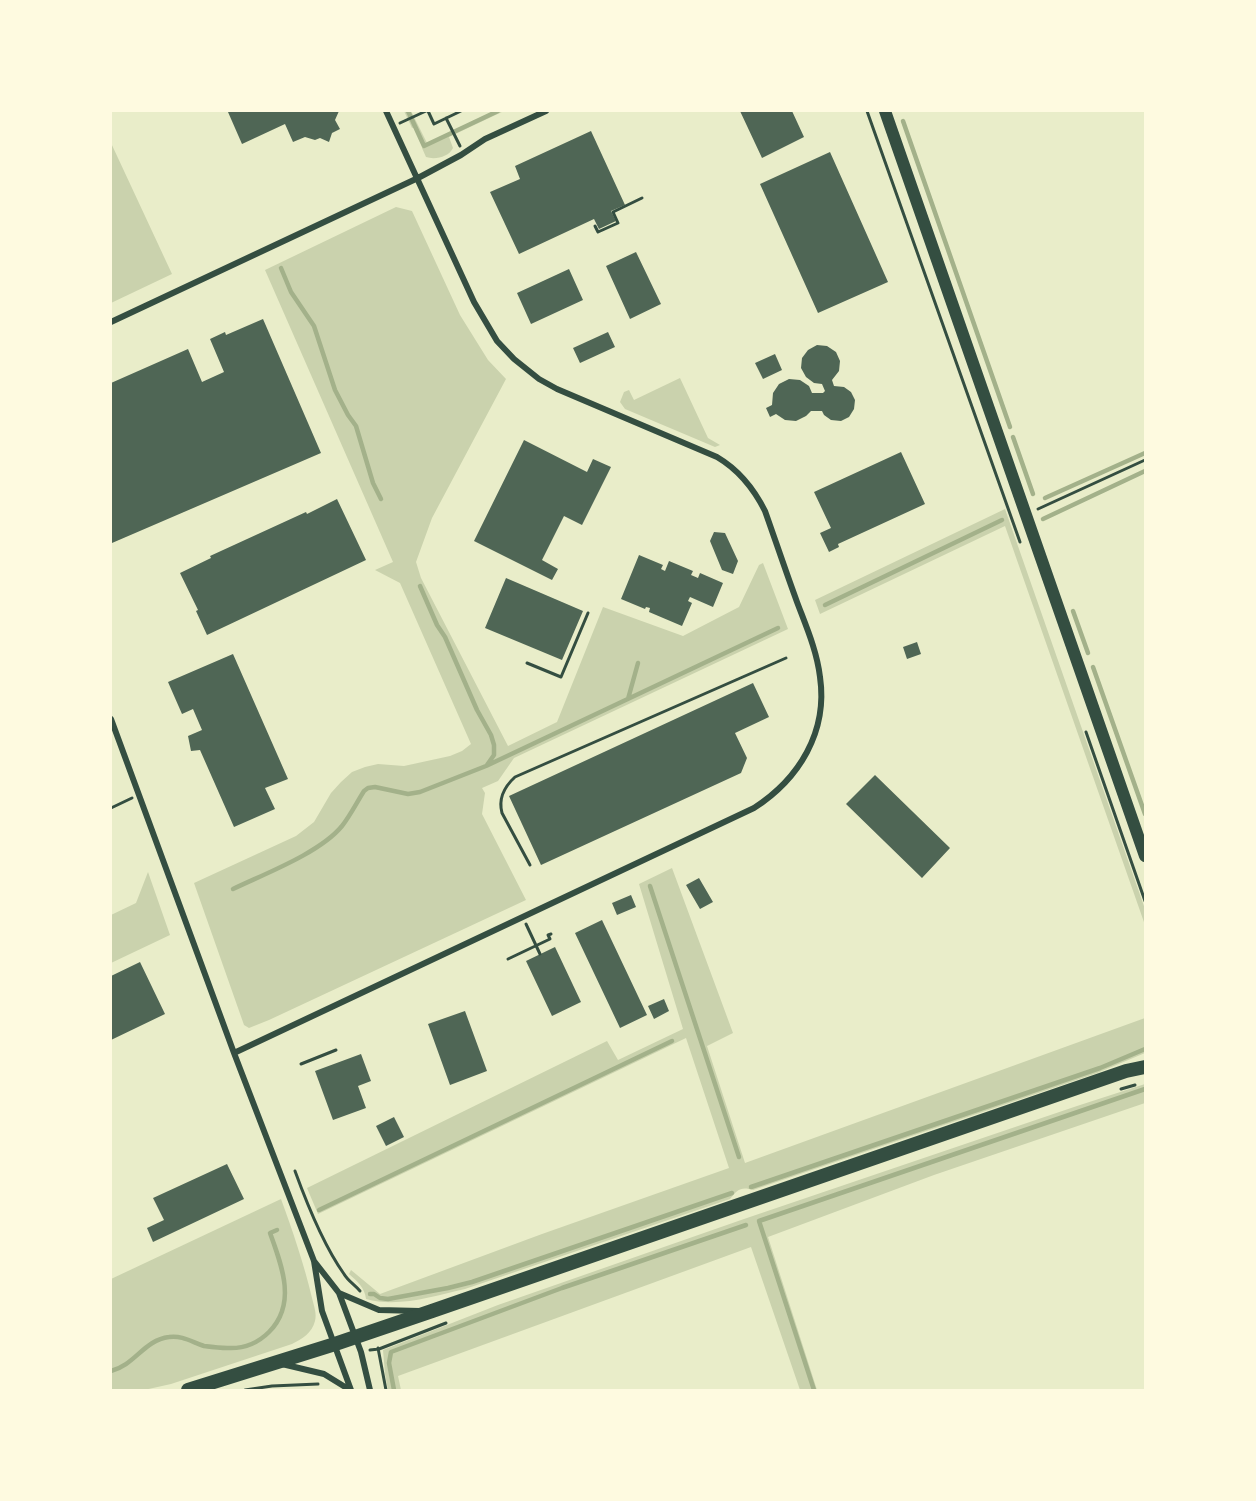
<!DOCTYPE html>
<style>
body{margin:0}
#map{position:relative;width:1256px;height:1501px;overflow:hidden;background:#e9edc9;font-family:Helvetica,sans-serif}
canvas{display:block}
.frame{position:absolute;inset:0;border:112px solid #fefae0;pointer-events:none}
</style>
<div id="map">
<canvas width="1256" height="1501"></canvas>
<div class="frame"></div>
</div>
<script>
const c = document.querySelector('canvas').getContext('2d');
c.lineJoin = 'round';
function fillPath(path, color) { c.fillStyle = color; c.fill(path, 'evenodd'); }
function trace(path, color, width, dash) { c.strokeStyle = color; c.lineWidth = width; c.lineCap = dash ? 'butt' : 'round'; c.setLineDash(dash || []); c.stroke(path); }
fillPath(new Path2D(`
 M404,111H411L427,143L494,111H504L449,137L453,148C449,157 435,160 426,157L422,148L425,146L416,127L412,128Z
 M111,143L172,274L111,303Z
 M396,207L412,211L460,315L488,360L506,379L432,518L416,562L421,578L508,746L557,722L603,607L683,636L739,607L759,565L763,563L788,629L514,758L498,781L482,788L485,793L482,814L526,900L269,1020L249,1028L244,1025L194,883L296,836L314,822L331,793L341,782L352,772L365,767L378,764L404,766L450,756L462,751L471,744L400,583L375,570L393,562L265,270Z
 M680,378L708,438L720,445L715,447L625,409L620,402L624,392L629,390L634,400Z
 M1005,509L1145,909V925L1005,526L820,614L815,600Z
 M672,868L733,1033L707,1046L745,1163L1145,1018V1053L1097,1073L753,1190C741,1186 737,1190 730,1199L465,1289C434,1296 398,1308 366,1299C365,1288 357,1281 349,1274L351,1270L380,1294L542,1234L729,1168L686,1038L318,1214L307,1188L607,1041L618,1060L683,1029L639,884Z
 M148,872L170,935L111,963V915L136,903Z
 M1145,1084V1103L934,1175L768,1237L817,1390H800L751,1247L398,1376L401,1390H388L385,1374L383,1350L498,1305L744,1219L1077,1106Z
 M281,1199C293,1232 304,1264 312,1298C314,1306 317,1314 315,1321C312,1333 302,1339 292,1344L171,1384L144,1390H111V1279Z`), '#cad2ad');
trace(new Path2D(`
 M408,111L424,146L498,111
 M903,121L1010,427
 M281,268L291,292L314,326L335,390L348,415L356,426L373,483L381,499
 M1013,437L1033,494
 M1045,498L1145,453
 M1043,519L1145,471
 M420,586L437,625L445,637L477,710L491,735L494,745V755L487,765
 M825,605L1002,520
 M1073,611L1088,653
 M1093,667L1145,814
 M628,699L638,663
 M650,886L739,1157
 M233,889C264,874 320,853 342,826C350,816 357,802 364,791L368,788L375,787L408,794L420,792L486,766L778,628
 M751,1187L1100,1068L1145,1049
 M319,1210L672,1041
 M370,1294H374L380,1298L388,1299L448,1288L472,1282L732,1193
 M111,1371C135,1365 144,1340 169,1337C182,1335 192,1342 204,1346C212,1347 220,1348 227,1348C243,1349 258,1343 269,1332C297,1304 282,1266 270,1233L277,1230
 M394,1390L389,1363L391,1352L562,1288L746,1225
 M814,1390L759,1221L1145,1089`), '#a3b18a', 4.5);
fillPath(new Path2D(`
 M231,111H339L335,120L340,129L332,133L329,142L320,138L315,140L305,137L293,142L285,124L242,144L228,112Z
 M740,111H792L804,137L762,158Z
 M591,131L625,205L611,211L616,221L599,229L594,219L519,254L490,192L520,179L515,166Z
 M830,152L888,282L818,313L760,184Z
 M636,252L661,304L630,319L606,266Z
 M569,269L583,300L531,324L517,293Z
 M263,319L321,453L112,543L111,383L188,349L202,382L224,372L210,339L225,332L226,335Z
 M608,332L615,347L580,363L573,348Z
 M817,345L827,346L836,352L840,361L839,371L832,380L834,386L844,387L851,392L855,400L854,409L849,417L841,421L831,420L824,415L822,411H811L806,416L796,421L785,420L776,414L770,417L766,408L772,405L773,393L779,384L789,379L800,380L809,386L812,393H823L825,391L822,384L814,383L806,377L801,368L802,358L808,350Z
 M775,354L782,370L763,379L755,363Z
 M524,440L587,472L593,459L611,467L582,525L564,516L542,560L558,569L552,580L474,541Z
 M901,452L925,504L838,544L839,547L829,552L820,533L831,528L814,492Z
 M337,499L366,560L207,635L196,611L198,610L180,573L211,558L210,556L306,512L307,514Z
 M714,532L725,533L738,561L733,574L722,570L710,541Z
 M639,555L663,565L661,569L665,571L669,561L693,571L691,575L698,578L700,573L723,583L713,607L690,597L688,601L692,603L682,626L649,612L650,608L646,607L645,609L621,599Z
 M506,578L583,611L562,660L485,628Z
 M917,642L921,654L907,659L903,647Z
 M233,654L288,779L265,788L275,809L234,827L200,750L191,751L188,736L202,730L193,709L182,714L168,682Z
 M753,683L769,717L735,733L747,758L741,773L541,865L509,796Z
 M875,775L950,848L922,878L846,804Z
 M699,878L713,902L700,909L686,885Z
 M631,895L636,907L617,915L612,903Z
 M602,920L647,1015L620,1028L575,933Z
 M555,947L581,1002L552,1016L526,961Z
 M140,962L165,1014L111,1040V976Z
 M664,999L669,1011L654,1019L648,1006Z
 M465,1011L487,1071L450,1085L428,1024Z
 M361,1054L371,1081L358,1086L366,1108L333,1120L315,1071Z
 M394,1117L404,1137L386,1146L376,1126Z
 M227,1164L244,1199L153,1242L147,1228L164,1220L153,1198Z`), '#4f6655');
trace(new Path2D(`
 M428,111L434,124L461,111
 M867,111L1020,542
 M446,118L460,146
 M400,123L426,111
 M595,226L598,232L618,223L613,212L642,198
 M1038,509L1145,460
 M527,663L561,677L588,613
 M1086,732L1145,901
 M111,808L132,798
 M530,865L502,813C498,798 504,787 515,777L786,658
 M526,924L540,954
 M508,959L550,939L548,935L551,934
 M301,1064L336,1050
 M1121,1089L1135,1085
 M295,1171C307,1204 324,1246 344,1274C348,1281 355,1285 360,1291
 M378,1348L386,1390
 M370,1350L379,1349L446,1323
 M245,1390L272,1386L318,1384`), '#344e41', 3);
trace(new Path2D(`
 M111,322L418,178L461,155L485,139L546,111
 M111,719L234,1053L314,1261L322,1311L351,1390
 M234,1053L754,808C799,779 828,732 820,677C817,651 806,626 797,602C786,572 776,542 765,511C754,489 739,470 717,457L557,389L539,379L514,359L497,341L474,302L386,111
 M314,1261L339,1293L361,1352L370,1390
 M339,1293L379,1310L420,1311
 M282,1364L324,1374L350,1390`), '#344e41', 6);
trace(new Path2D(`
 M885,111L1145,856`), '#344e41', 12);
trace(new Path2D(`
 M188,1390L335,1344L432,1311L1126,1071L1145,1067`), '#344e41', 14);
</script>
